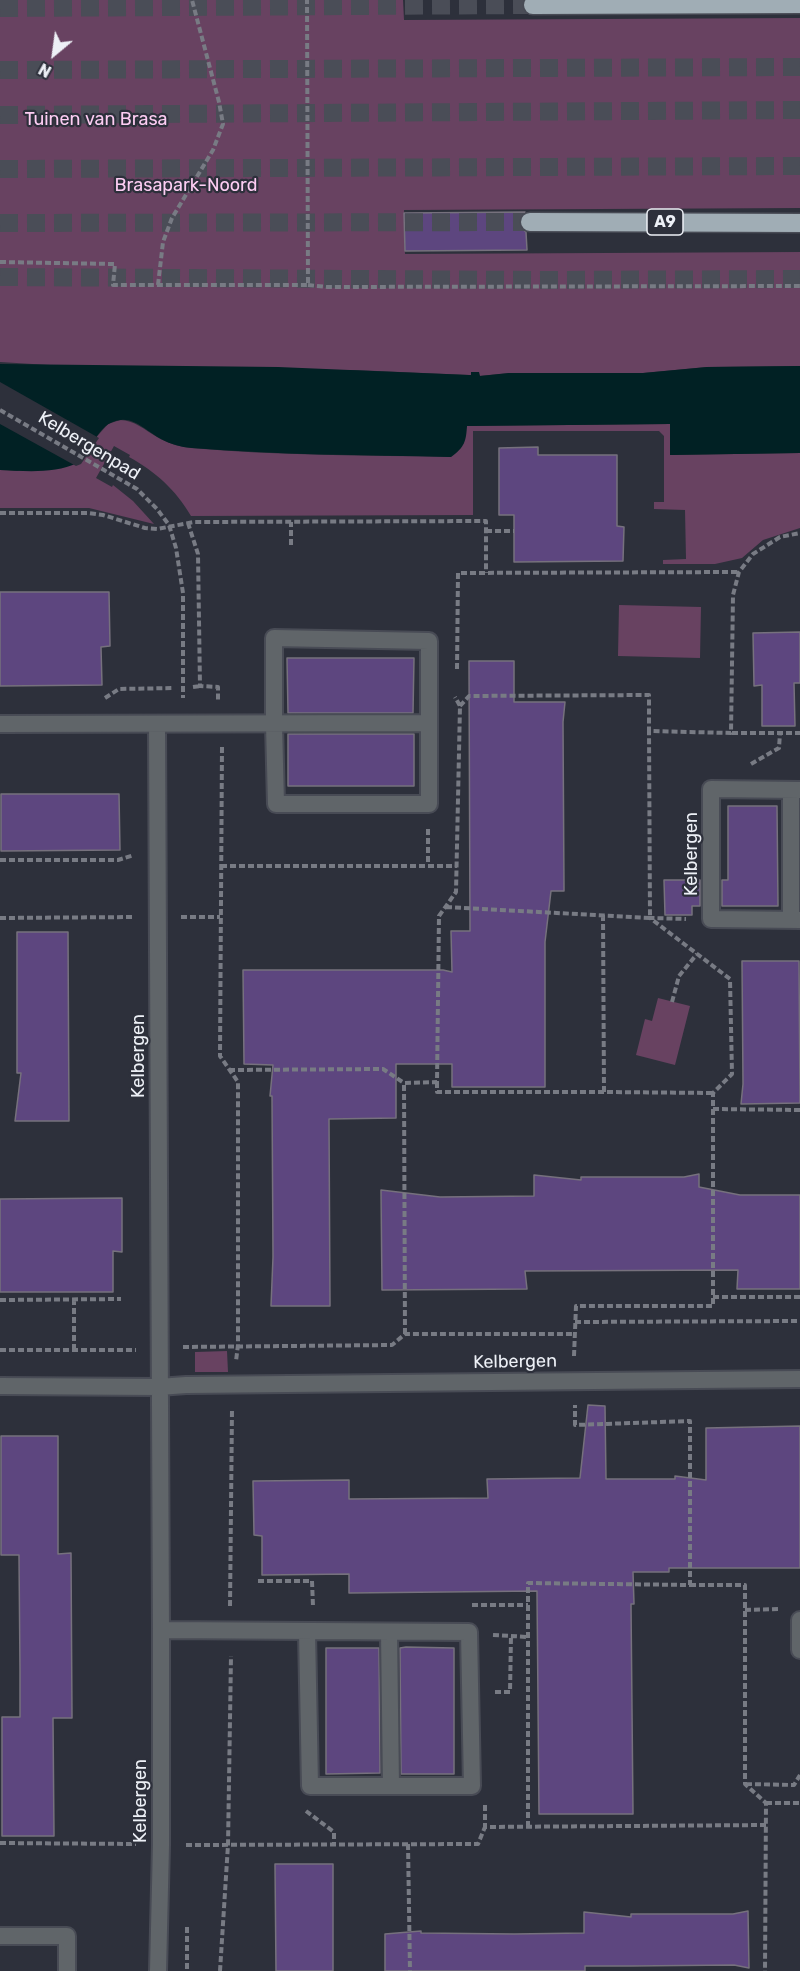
<!DOCTYPE html>
<style>
body{margin:0}
#map{position:relative;width:800px;height:1971px;overflow:hidden;background:#2d303b;font-family:Rubik,sans-serif}
canvas{display:block}
.north{position:absolute;left:24px;top:24px;width:60px;height:60px;-webkit-text-stroke:4px #2d303b;paint-order:stroke;rotate:209deg;font-size:16px;font-weight:700;line-height:24px;text-align:center;color:#edf0f6}
.north::after{content:'';display:block;margin:auto;width:21px;height:27px;background:#edf0f6;clip-path:polygon(50% 0,100% 100%,50% 72%,0 100%)}
</style>
<div id="map">
<canvas width="800" height="1971"></canvas>
<div class="north">N</div>
</div>
<script>
const c = document.querySelector('canvas').getContext('2d');
c.lineJoin = 'round';
function fillPath(path, color) { c.fillStyle = color; c.fill(path, 'evenodd'); }
function trace(path, color, width, dash) { c.strokeStyle = color; c.lineWidth = width; c.lineCap = dash ? 'butt' : 'round'; c.setLineDash(dash || []); c.stroke(path); }
function label(font, color, halo, rows, align = 'center') {
  c.font = font + ' Rubik,sans-serif'; c.lineWidth = 4.5; c.setLineDash([]); c.textBaseline = 'middle'; c.strokeStyle = halo; c.fillStyle = color; for (const [text, x, y, turn = 0] of rows) {
    c.save(); c.translate(x, y); c.rotate((+turn || 0) * Math.PI / 180); c.textAlign = isNaN(turn) ? turn : align; if (halo) c.strokeText(text, 0, 0); c.fillText(text, 0, 0); c.restore();
  }
}
fillPath(new Path2D(`
 M0,0H403L404,20L800,18V208L404,210L405,254L800,252V366L707,367L643,373H510L479,376V372H472L471,375H469L354,370L163,372L0,362Z
 M120,420C134,420 145,430 157,437C167,443 180,447 191,448C278,456 365,455 451,457L467,426L670,424V455L800,453V528L763,540L742,558L715,564H663V560L686,559L685,510L654,509V502H664V436L659,431H473V515L191,516C175,489 156,472 129,457L130,455L114,446L96,478L112,487L113,485L133,501L154,524L89,508H0V470L17,471L92,442L108,424Z
 M619,605L701,607L700,658L618,656Z
 M658,998L690,1006L675,1065L636,1055L645,1019L652,1021Z
 M227,1351L228,1372H195V1352Z`), '#684261');
fillPath(new Path2D(`
 M0,364L278,367L469,375H471V372H479L480,376L509,373H643L707,367L800,366V453L670,455V424L467,426C466,441 465,447 451,457C365,455 278,455 192,448C181,447 170,444 161,439C149,433 135,418 121,420C95,422 92,456 77,463C55,474 24,471 0,470Z`), '#012124');
fillPath(new Path2D(`
 M0,382L99,438L81,464L76,466L0,424Z`), '#2d303b');
const building = new Path2D(`
 M525,212L520,217L519,223L521,228L526,232L527,250L405,251L404,213Z
 M538,447V455H617V526L624,527L623,561L514,562V515H499V448Z
 M0,592H109L110,646L101,647L102,685L0,686Z
 M800,632V683H794L795,726H762V685L754,686L753,633Z
 M287,658H414L413,713H288Z
 M469,661H514V702H565L563,722L564,891H551L545,942V1087H452V1064H396V1118L329,1119L330,1306H271L273,1257L272,1096H270L273,1065L244,1064L243,970H443L452,972L451,931H470Z
 M288,734H414V786H288Z
 M1,794H119L120,850L1,851Z
 M728,806H777L778,906H722V880H728Z
 M664,880H700V906H692V915H665Z
 M17,932H68L69,1121H15L21,1073H17Z
 M742,961H799L800,1103L741,1104L743,1084Z
 M699,1174V1187L740,1195H800V1289H737L738,1270L525,1271L527,1289L382,1290L381,1190L440,1197L534,1196V1175L581,1180V1177H684Z
 M122,1198V1252L113,1251V1292H0V1199Z
 M588,1405L605,1406L606,1479H675V1476L706,1480V1428L800,1426V1568H669V1572H633L634,1604H631L633,1814H539L537,1591L349,1593V1574L262,1575V1536L254,1535L253,1481L349,1480V1499L488,1498L487,1479L580,1478Z
 M1,1436H58V1554L71,1553L72,1718H53L54,1836H2V1717H20V1671L19,1555H1Z
 M406,1647L454,1648V1774H401L400,1648Z
 M326,1648H379L380,1773L326,1774Z
 M275,1864H333V1971H276Z
 M748,1911L749,1968L734,1965L631,1966H585V1971H385V1934L421,1931V1933L514,1934L584,1933V1912L631,1917V1914H733Z`);
fillPath(building, '#5d467f');
trace(building, '#76717d', 1.5);
trace(new Path2D(`
 M0,8L533,5
 M0,70L800,67
 M0,115L800,110
 M0,169L800,166
 M0,223L530,222
 M0,277L539,280L800,279`), '#4a4d57', 18, [18, 9]);
const minor = new Path2D(`
 M274,638L429,641V804H276L274,724Z
 M0,724L429,723
 M157,725L161,1630V1845L158,1971
 M791,790V920
 M800,790L711,789V919L800,920
 M0,1386L159,1387L186,1385L800,1379
 M800,1620V1650
 M161,1630L469,1632L472,1786H310L307,1632
 M389,1632L391,1786
 M0,1936H67V1971`);
const motorway = new Path2D(`
 M533,5L800,4
 M530,222L800,223`);
trace(minor, '#484b55', 20);
trace(motorway, '#484b55', 21);
trace(new Path2D(`
 M0,262L115,264L113,285H308L307,0
 M158,285L163,242L172,218L213,150L223,124L219,102L192,0
 M308,285L327,287L800,286
 M0,410L137,489L157,509L169,525L176,548L183,593V698
 M0,513H88L103,515L145,528L157,529L194,522L486,521V573
 M188,523L198,554L200,686L218,687V700
 M486,531H514
 M291,545V522
 M457,669L458,573L739,572
 M193,687L200,686
 M105,698L119,689L174,688
 M460,706L469,696L649,695V731L731,733L733,595L739,572L753,554L780,537L800,533
 M732,733H800
 M222,747L220,1056L238,1082V1345L236,1361
 M751,764L779,748L780,733
 M428,829V865
 M0,860H118L134,855
 M221,866H457
 M446,907L650,918L649,731
 M603,915L604,1092L713,1093
 M181,917H220
 M0,918L134,917
 M672,1002L679,976L697,954
 M229,1070L383,1069L404,1083
 M437,1082V1092H604
 M713,1109L800,1110
 M713,1297H800
 M0,1300L121,1299
 M575,1322L800,1321
 M405,1334L404,1083L437,1082L439,916L456,892L460,706L455,697
 M183,1347L392,1345L405,1334H574
 M0,1350H136
 M74,1350V1299
 M574,1356L576,1306H713V1093L732,1074L730,979L650,918L686,919
 M258,1581H312L313,1606
 M690,1585H745V1784L766,1803L765,1971
 M472,1605H528
 M230,1606L232,1410
 M745,1610L778,1609
 M493,1635L528,1637
 M495,1692H510L511,1636
 M746,1784L794,1785L800,1775
 M766,1803H800
 M485,1805V1827L766,1825
 M306,1811L334,1832V1845
 M528,1827V1583L690,1585V1421L575,1425V1405
 M0,1843L136,1844
 M408,1844L410,1971
 M186,1845L478,1844L485,1827
 M187,1927V1971
 M220,1971L228,1845L231,1656`), '#787b84', 4, [6, 3]);
trace(minor, '#606569', 16);
trace(motorway, '#a0adb5', 18);
for (const [x, y, w] of [
 [665,222,36]
]) { const box = new Path2D(); box.roundRect(x - w / 2, y - 13, w, 26, 4.5); c.fillStyle = '#2d303b'; c.fill(box); trace(box, '#edf0f6', 1.5); }
label('bold 16px', '#edf0f6', null, [
 ["A9",665,222]
]);
label('18px', '#fdcdf3', '#2d303b', [
 ["Tuinen van Brasa",96,120],
 ["Brasapark-Noord",186,186]
]);
label('18px', '#edf0f6', '#2d303b', [
 ["Kelbergenpad",89,446,31],
 ["Kelbergen",692,854,-90],
 ["Kelbergen",139,1056,-90],
 ["Kelbergen",515,1362,-1],
 ["Kelbergen",141,1801,-90]
]);
</script>
